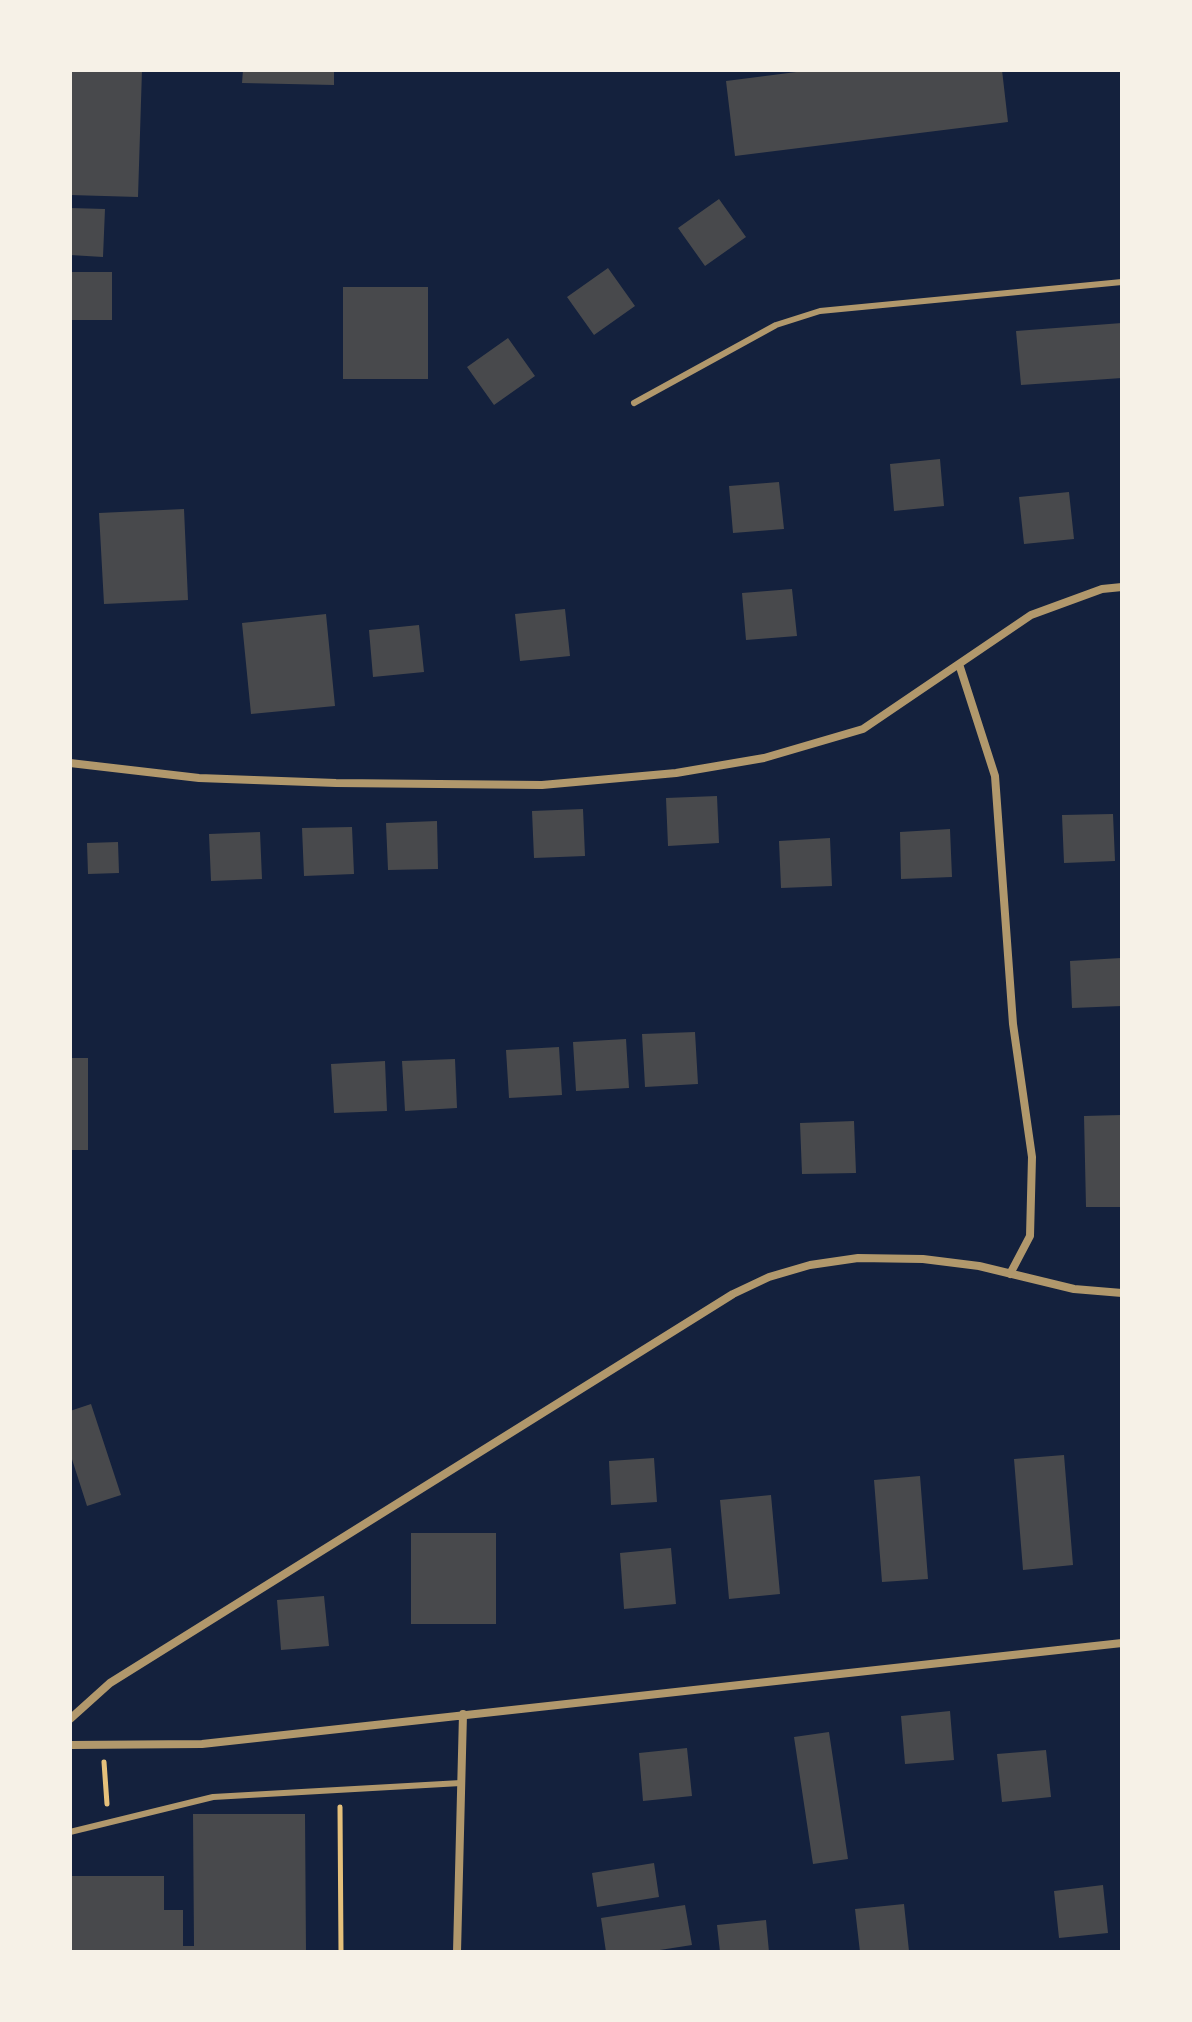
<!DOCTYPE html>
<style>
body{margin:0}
#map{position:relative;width:1192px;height:2022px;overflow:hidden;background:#14213d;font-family:Helvetica,sans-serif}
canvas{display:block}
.frame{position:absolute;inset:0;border:72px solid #f6f1e7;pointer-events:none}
</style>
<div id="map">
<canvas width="1192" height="2022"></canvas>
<div class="frame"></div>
</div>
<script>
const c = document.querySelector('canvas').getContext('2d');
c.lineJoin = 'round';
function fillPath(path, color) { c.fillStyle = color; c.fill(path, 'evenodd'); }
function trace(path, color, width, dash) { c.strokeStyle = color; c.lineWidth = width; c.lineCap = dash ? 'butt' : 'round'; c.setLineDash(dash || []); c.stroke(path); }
fillPath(new Path2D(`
 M70,70H142L138,197L70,195Z
 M243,70H334V85L242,83Z
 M812,70H1002L1008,122L735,156L726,81Z
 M719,199L746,237L705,266L678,228Z
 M70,208L105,209L103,257L70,255Z
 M608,268L635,306L594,335L567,297Z
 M70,272H112V320H70Z
 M343,287H428V379H343Z
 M1122,323V378L1021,385L1016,331Z
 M508,338L535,376L494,405L467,367Z
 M940,459L944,506L894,511L890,464Z
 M779,482L784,529L733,533L729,486Z
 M1069,492L1074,539L1024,544L1019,497Z
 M184,509L188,600L104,604L99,513Z
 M792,589L797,636L746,640L742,593Z
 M565,609L570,656L520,661L515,614Z
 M326,614L335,706L251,714L242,623Z
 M419,625L424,672L373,677L369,630Z
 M717,796L719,843L668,846L666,798Z
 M583,809L585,856L534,858L532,811Z
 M1113,814L1115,861L1064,863L1062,815Z
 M437,821L438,869L388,870L386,823Z
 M352,827L354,874L304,876L302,828Z
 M950,829L952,877L901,879L900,832Z
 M260,832L262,879L211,881L209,834Z
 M830,838L832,886L781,888L779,841Z
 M118,842L119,873L88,874L87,843Z
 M1121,958L1122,1006L1072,1008L1070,961Z
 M695,1032L698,1084L645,1087L642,1034Z
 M626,1039L629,1088L576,1091L573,1042Z
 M559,1047L562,1095L509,1098L506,1050Z
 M70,1058H88V1150H70Z
 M455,1059L457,1108L405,1111L402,1061Z
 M385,1061L387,1111L334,1113L331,1064Z
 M1122,1115V1207H1086L1084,1116Z
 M854,1121L856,1173L802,1174L800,1123Z
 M91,1404L121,1495L87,1506L70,1453V1411Z
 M1064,1455L1073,1565L1023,1570L1014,1459Z
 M654,1458L657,1502L611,1505L609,1461Z
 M920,1476L928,1579L882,1582L874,1480Z
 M771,1495L780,1594L729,1599L720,1500Z
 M411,1533H496V1624H411Z
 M671,1548L676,1604L624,1609L620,1553Z
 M324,1596L329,1646L281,1650L277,1600Z
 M950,1711L954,1760L905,1764L901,1716Z
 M829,1732L848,1859L813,1864L794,1737Z
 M687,1748L692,1796L643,1801L639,1753Z
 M1046,1750L1051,1797L1002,1802L997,1754Z
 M193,1814H305L306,1952H70V1876H164V1910H183V1946H194Z
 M654,1863L659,1897L597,1907L592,1873Z
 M1103,1885L1108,1933L1059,1938L1054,1891Z
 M904,1904L909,1951L860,1952L855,1909Z
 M685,1905L692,1945L647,1952H606L601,1918Z
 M766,1920L769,1952H720L717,1925Z`), '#48494c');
trace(new Path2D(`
 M104,1762L107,1804
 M340,1807L341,1952`), '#e5c07b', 5);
trace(new Path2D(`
 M634,403L776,325L820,311L1122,282
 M70,1832L213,1797L461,1783`), '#b1986c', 6);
trace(new Path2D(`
 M959,664L995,776L1013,1024L1032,1157L1030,1236L1010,1274
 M70,763L199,778L336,783L542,785L676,773L764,758L863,729L1031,615L1102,589L1122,587
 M70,1719L110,1683L733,1294L769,1277L810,1265L858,1258L923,1259L979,1266L1074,1289L1122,1293
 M70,1745L202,1744L1122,1643
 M457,1952L463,1714`), '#b1986c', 8);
</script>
